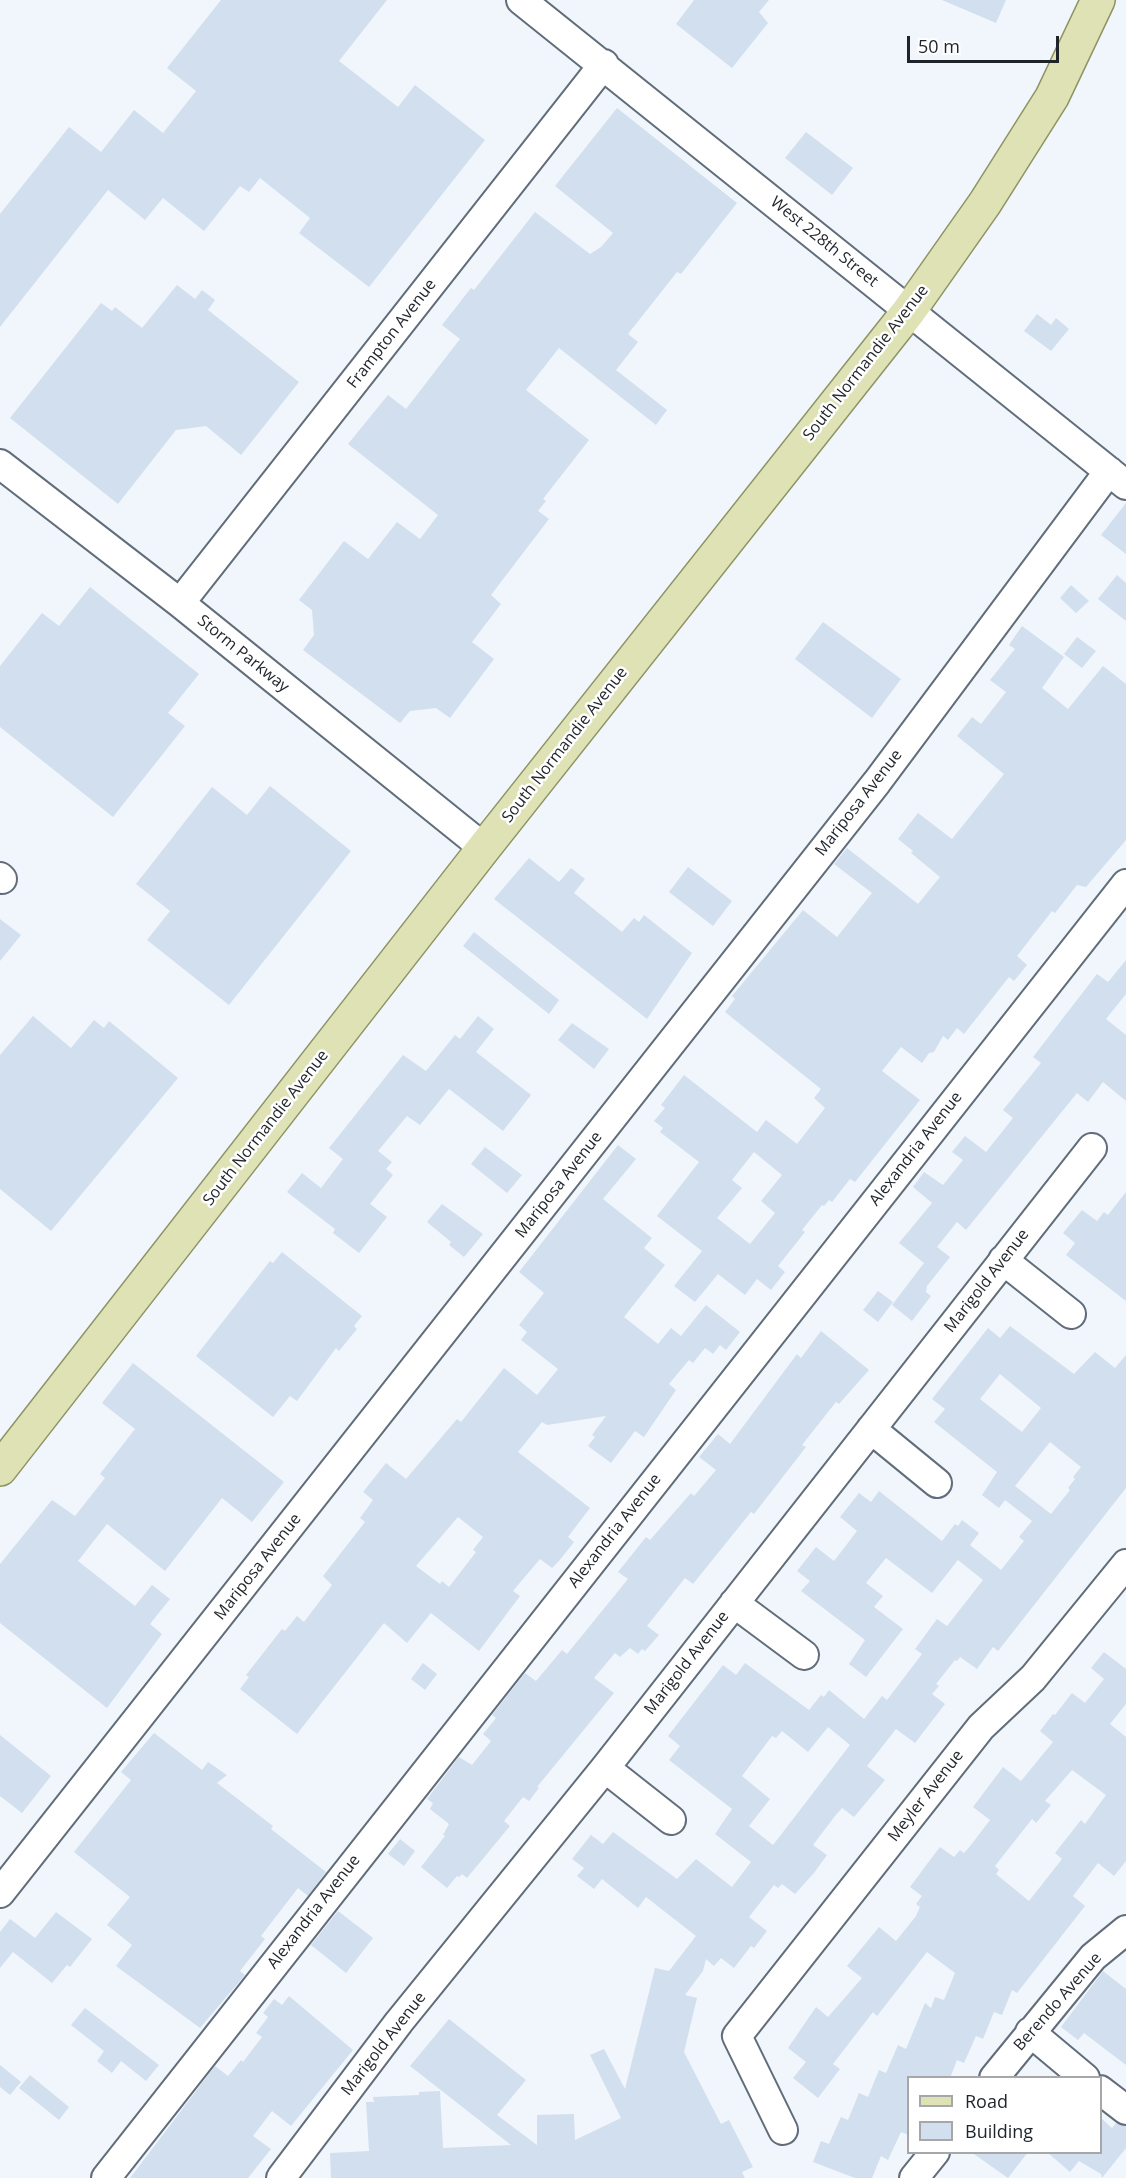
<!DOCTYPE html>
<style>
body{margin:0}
#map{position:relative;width:1126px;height:2178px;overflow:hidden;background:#f0f6fc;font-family:"Open Sans",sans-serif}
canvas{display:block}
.legend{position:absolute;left:907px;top:2076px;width:195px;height:78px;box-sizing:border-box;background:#fff;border:2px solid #a5a7a9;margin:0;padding:8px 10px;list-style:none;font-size:18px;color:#1f2429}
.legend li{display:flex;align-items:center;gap:12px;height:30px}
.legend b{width:30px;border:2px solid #a5a7a9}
.scale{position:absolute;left:907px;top:36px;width:152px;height:27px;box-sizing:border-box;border:3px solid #1f2429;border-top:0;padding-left:8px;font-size:18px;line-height:21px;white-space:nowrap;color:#1f2429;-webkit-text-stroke:4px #fff;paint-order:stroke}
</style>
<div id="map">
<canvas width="1126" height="2178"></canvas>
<ul class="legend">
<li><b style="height:8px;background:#dfe2b4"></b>Road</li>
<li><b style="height:16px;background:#d2dfee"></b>Building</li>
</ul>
<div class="scale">50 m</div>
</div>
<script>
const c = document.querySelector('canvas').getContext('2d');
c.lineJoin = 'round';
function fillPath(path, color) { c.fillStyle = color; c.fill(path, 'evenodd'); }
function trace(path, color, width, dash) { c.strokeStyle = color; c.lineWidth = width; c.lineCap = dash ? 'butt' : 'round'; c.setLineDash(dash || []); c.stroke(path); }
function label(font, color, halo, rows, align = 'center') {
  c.font = font + ' "Open Sans",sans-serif'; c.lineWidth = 5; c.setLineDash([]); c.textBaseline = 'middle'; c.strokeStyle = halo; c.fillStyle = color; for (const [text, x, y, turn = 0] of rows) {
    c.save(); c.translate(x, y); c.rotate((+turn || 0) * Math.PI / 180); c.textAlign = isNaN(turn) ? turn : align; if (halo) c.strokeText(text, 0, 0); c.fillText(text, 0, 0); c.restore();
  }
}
fillPath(new Path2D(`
 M221,0H387L339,61L398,107L415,85L485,140L369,287L299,233L310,218L260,178L249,192L240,186L204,231L163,198L145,220L108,190L0,327V214L69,127L101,152L134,110L163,133L196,91L167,68Z
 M694,0H769L759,12L768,23L732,68L676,24Z
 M942,0H1006L996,23Z
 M617,108L737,203L681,274L677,272L628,334L638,342L616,370L667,410L656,425L559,348L526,390L589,440L543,499L546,501L538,511L549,519L491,595L501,604L472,642L494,659L450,718L436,708L410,711L400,723L303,650L314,635L312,610L299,600L344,541L368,559L397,522L420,539L438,515L348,444L388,395L406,409L460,339L442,325L471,288L474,290L535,212L590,254L601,247L613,233L555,186Z
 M806,132L853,168L832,195L785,158Z
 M177,285L195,299L202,290L215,300L208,310L299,382L241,455L206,426L176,430L118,504L10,418L101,303L112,311L115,307L142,328Z
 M1037,314L1051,325L1056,318L1069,329L1051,351L1024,331Z
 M1126,503V554L1101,535Z
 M1117,575L1126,583V621L1098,599Z
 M1071,585L1089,601L1076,613L1060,598Z
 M90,587L199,674L168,713L185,726L113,817L0,727V666L42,613L59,626Z
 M823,622L901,679L872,718L795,659Z
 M1022,626L1064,657L1042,688L1068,709L1103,666L1126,684V840L1086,887L1077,885L1055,913L1052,911L1017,956L1027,965L1014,981L1009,977L964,1034L957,1028L948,1040L943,1036L934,1052L929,1053L922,1063L901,1047L882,1071L920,1100L855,1182L850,1179L832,1202L829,1200L824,1206L822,1205L802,1230L805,1232L778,1266L785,1272L771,1290L757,1279L745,1295L718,1274L695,1302L674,1286L702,1251L657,1216L699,1162L660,1132L663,1128L654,1121L665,1108L661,1105L684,1075L757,1132L766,1120L797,1144L825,1108L814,1098L821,1089L725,1012L735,999L732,996L803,910L837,937L872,893L834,864L847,848L918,904L940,877L911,853L913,851L898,839L918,813L952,839L1004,774L957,736L972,717L981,724L1006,692L990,680L1015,649L1009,645ZM754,1152L782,1175L761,1201L775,1213L750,1244L717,1218L742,1188L732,1180Z
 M1077,637L1096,651L1082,668L1064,654Z
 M270,786L351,851L229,1005L147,940L170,911L136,884L212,787L247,815Z
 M529,858L559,882L571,868L585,879L574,893L622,932L634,918L639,922L644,915L692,953L647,1019L494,899Z
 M688,867L732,901L713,926L669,892Z
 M0,919L21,935L0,961Z
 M474,932L559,1000L549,1014L463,946Z
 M1126,960V994L1106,1019L1126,1035V1101L1103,1082L1088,1102L1077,1093L966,1230L957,1222L937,1247L950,1257L927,1286L926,1292L931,1296L912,1321L892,1305L924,1263L899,1243L932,1203L913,1187L924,1172L943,1185L963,1160L952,1152L965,1136L986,1152L1013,1118L1003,1110L1041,1063L1033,1057L1097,974L1108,982Z
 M33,1016L71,1048L94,1020L104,1028L109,1021L178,1078L51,1231L0,1189V1055Z
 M478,1016L494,1029L476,1052L531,1095L503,1131L449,1089L420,1125L407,1116L378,1151L392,1162L386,1169L393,1175L370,1204L387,1217L359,1253L333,1233L335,1229L287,1192L302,1173L321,1188L343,1159L329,1148L403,1055L426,1071L455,1035L460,1039Z
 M572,1023L609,1049L594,1069L558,1040Z
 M618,1145L636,1159L603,1199L652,1238L644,1248L665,1265L624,1317L658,1344L671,1328L681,1336L706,1305L740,1332L726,1350L720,1345L713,1354L705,1348L693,1363L689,1360L669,1384L676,1390L644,1437L635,1431L611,1463L588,1446L595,1437L592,1435L606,1416L547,1425L542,1422L518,1452L590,1508L568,1537L574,1542L559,1561L552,1568L540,1559L513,1591L520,1596L479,1651L431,1613L407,1643L384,1623L297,1734L240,1689L249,1677L246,1675L282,1629L285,1631L297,1616L304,1622L332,1585L323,1576L365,1522L360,1518L373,1500L363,1492L386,1463L406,1479L457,1419L461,1422L504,1368L537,1395L558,1369L521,1340L527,1332L519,1325L544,1293L519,1272ZM458,1517L483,1537L473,1550L476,1552L449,1587L442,1581L440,1584L416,1566Z
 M485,1147L522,1175L507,1193L471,1164Z
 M1126,1192V1301L1066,1255L1075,1243L1063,1233L1082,1210L1097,1221L1104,1212L1108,1215Z
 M442,1204L483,1234L464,1257L449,1245L451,1242L427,1222Z
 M282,1252L362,1316L354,1326L357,1329L339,1351L336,1348L297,1401L290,1396L273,1417L196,1356L270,1261L273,1263Z
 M878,1291L893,1302L878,1322L863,1310Z
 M1010,1326L1074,1374L1095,1352L1115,1368L1126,1355V1488L998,1651L993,1647L977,1669L960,1657L957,1661L955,1660L936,1684L939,1686L932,1694L945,1704L915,1743L896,1729L867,1766L885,1780L854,1817L842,1808L835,1816L813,1845L827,1855L814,1873L795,1894L782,1884L778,1888L774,1885L749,1917L767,1931L754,1948L751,1946L734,1968L721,1958L714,1966L706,1959L703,1971L685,1995L697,1998L684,2052L721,2124L729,2120L753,2167L742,2172L745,2178H331L330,2153L369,2151L366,2102H374L373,2097L419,2095V2092L440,2091L443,2148L511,2145L410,2066L449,2019L526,2080L497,2115L537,2145V2115L574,2114L575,2140L621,2118L590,2055L604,2049L625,2089L655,1968L669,1971L696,1936L646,1897L638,1908L602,1879L594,1889L577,1876L584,1868L572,1859L591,1835L603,1844L613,1832L677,1879L696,1859L732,1887L751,1862L715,1834L732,1809L669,1760L680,1746L668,1736L723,1665L736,1675L745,1663L809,1710L821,1695L824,1697L829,1690L864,1719L882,1696L887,1700L922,1654L915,1649L937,1619L947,1626L983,1580L958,1560L932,1593L886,1558L866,1583L883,1596L874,1607L903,1629L866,1677L849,1664L865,1640L801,1591L810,1581L797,1571L816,1547L834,1561L857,1531L840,1517L859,1493L871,1502L879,1491L942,1541L955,1524L958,1526L962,1520L979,1533L970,1545L1001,1570L1024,1541L1019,1537L1032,1521L1005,1500L999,1508L982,1495L997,1472L934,1422L945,1409L932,1399L988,1328L1000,1338ZM1000,1374L1041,1408L1022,1432L980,1399ZM1050,1442L1081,1467L1073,1477L1075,1479L1068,1488L1070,1490L1051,1514L1015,1486ZM828,1727L850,1745L773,1845L749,1826L770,1799L742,1776L772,1736L776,1738L782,1731L808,1752Z
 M821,1331L869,1370L839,1404L836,1402L802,1445L806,1447L754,1514L751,1512L693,1584L685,1578L647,1626L659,1635L645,1651L642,1649L638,1654L630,1648L620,1657L615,1653L594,1678L614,1693L537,1787L539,1788L529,1801L523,1797L504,1821L510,1826L467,1878L462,1874L459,1877L457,1876L447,1888L421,1867L445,1836L443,1835L449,1824L430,1809L433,1803L427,1799L459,1757L472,1765L491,1741L483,1734L496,1718L492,1715L525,1673L536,1681L562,1650L567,1654L628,1579L618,1572L646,1537L650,1540L691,1493L694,1496L716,1470L699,1457L718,1434L730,1444L797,1354L801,1358Z
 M133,1363L284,1482L252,1522L222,1498L165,1571L107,1524L78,1561L135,1606L152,1585L170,1599L150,1624L162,1634L107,1708L0,1623V1564L52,1500L75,1516L105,1478L100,1474L135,1429L102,1403Z
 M1104,1652L1126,1669V1704L1110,1724L1126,1737V1861L1114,1876L1098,1863L1073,1896L1085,1906L1017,1993L1012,1990L1002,2015L994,2012L983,2039L976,2036L964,2063L957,2060L950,2078H909V2135L901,2132L888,2160L881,2156L872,2178H855L813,2162L821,2141L829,2144L841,2117L848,2120L859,2093L868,2097L879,2070L886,2073L898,2045L906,2049L925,2003L931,2008L935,1997L944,2000L955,1973L927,1952L877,2016L873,2012L833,2064L840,2069L818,2098L793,2078L806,2062L788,2048L816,2007L828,2017L862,1978L847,1966L879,1927L896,1941L916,1916L920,1907L916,1904L922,1896L910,1887L927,1864L940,1847L954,1857L960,1850L964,1853L971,1845L990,1820L973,1807L1003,1767L1021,1781L1053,1742L1040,1731L1053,1714L1055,1715L1072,1693L1085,1703L1104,1679L1091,1668ZM1072,1770L1106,1795L1085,1824L1081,1820L1055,1853L1062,1859L1029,1901L996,1874L999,1870L995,1866L1032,1819L1036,1823L1051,1805L1045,1801Z
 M423,1663L437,1674L425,1690L411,1679Z
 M154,1733L202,1770L208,1762L227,1775L217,1783L273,1826L271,1829L326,1872L308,1896L298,1888L261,1936L265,1939L240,1971L245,1975L200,2028L116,1966L132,1945L107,1925L130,1897L74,1852L131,1780L121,1772Z
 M0,1735L51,1776L22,1813L0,1796Z
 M400,1839L415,1851L404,1866L388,1854Z
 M338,1911L373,1938L346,1973L311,1945Z
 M56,1912L92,1939L70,1967L67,1965L52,1983L13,1952L0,1968V1932L10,1919L35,1938Z
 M1103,1971L1126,1989V2065L1084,2033L1078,2040L1061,2027Z
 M289,1996L353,2050L291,2126L272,2111L253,2136L271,2149L248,2178H130L215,2066L228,2076L241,2060L243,2062L262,2037L256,2033L268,2017L263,2013L274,1999L282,2005Z
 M85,2008L159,2065L146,2081L121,2061L112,2073L97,2061L104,2051L71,2025Z
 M0,2065L21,2082L10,2095L0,2087Z
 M30,2075L69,2107L59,2120L19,2088Z
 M1101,2118L1112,2128L1116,2123L1126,2126V2148L1102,2178L1101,2174L1079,2161L1070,2172L1047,2152H1101Z
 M971,2152H1028L1008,2178Z`), '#d2dfee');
const minor = new Path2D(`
 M521,0L1126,485
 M0,464L180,603L484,848
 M180,603L604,64
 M0,877L2,879
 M1003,1260L1071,1314
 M871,1429L937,1483
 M734,1603L804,1655
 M605,1768L671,1820
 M0,1893L877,782L1109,471
 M1030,2032L1085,2078
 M994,2078L1093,1957L1126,1930
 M1100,2090L1126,2110
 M783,2130L737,2036L981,1727L1033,1678L1126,1564
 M106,2178L1126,884
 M281,2178L399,2022L605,1768L1092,1148
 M914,2178L935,2152`);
const major = new Path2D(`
 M0,1469L484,848L909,311L985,203L1052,97L1098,0`);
trace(minor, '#616d7a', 32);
trace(major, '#8e9363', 36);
trace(minor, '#fff', 28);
trace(major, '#dfe2b4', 33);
label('16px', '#1f2429', '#fff', [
 ["West 228th Street",824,242,39],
 ["Frampton Avenue",392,334,-52],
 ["South Normandie Avenue",866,363,-52],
 ["Storm Parkway",243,654,39],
 ["South Normandie Avenue",565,745,-52],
 ["Mariposa Avenue",859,803,-52],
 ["South Normandie Avenue",266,1128,-52],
 ["Alexandria Avenue",916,1149,-52],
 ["Mariposa Avenue",559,1185,-52],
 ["Marigold Avenue",987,1281,-52],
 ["Alexandria Avenue",615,1531,-52],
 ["Mariposa Avenue",258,1567,-52],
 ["Marigold Avenue",687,1663,-52],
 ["Meyler Avenue",926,1796,-52],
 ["Alexandria Avenue",314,1912,-52],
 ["Berendo Avenue",1058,2002,-49],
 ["Marigold Avenue",384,2044,-52]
]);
</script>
